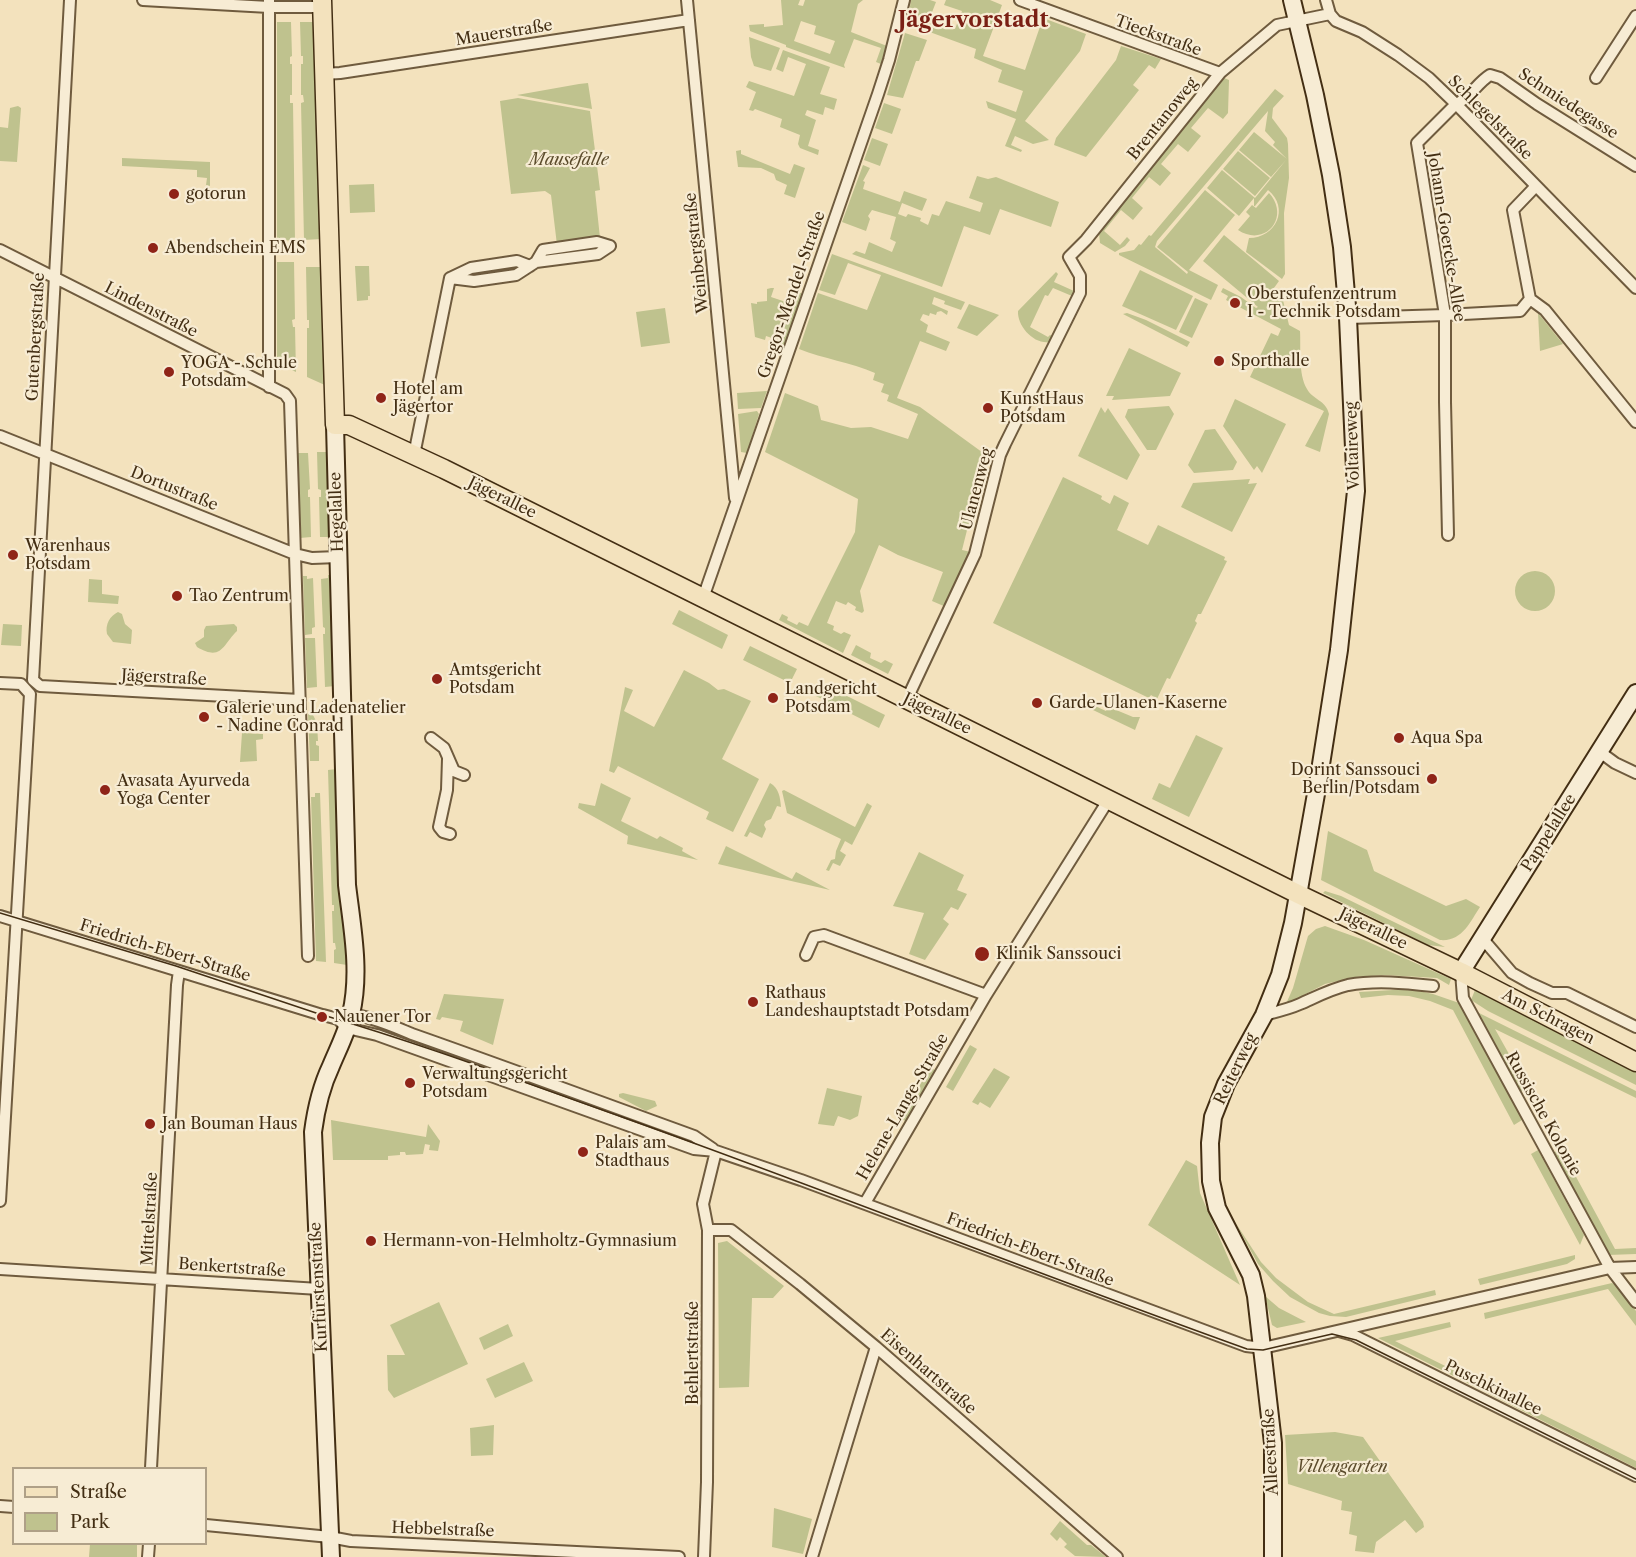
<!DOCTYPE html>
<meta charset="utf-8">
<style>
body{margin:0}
#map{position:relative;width:1636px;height:1557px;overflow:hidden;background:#f3e2bd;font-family:"Libre Caslon Text",serif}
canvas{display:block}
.legend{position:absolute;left:12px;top:1467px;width:195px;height:78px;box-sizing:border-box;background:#f7ecd4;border:2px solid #afa087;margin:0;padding:8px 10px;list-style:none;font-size:18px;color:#432e13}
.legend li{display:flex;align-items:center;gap:12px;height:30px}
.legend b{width:30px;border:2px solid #afa087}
</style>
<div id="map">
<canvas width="1636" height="1557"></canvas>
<ul class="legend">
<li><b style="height:8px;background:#f3e2bd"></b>Straße</li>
<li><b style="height:16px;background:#bfc28e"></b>Park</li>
</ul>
</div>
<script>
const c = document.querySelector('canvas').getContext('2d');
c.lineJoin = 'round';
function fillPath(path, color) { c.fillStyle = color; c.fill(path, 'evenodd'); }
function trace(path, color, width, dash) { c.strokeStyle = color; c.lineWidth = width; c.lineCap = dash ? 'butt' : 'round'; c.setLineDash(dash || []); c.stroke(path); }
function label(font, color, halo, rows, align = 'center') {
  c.font = font + ' "Libre Caslon Text",serif'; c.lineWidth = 4.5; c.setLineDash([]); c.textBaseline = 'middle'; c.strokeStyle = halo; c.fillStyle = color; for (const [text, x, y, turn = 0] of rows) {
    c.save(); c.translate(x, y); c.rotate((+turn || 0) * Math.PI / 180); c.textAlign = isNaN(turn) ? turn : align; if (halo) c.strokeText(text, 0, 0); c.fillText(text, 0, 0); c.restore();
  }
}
fillPath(new Path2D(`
 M781,0H800L798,5L803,6L805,0H863L858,4L851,32L887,46L881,64L876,62L881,48L854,39L844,65L845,68L786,47V45L750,31L749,25L764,24V27L783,25ZM801,21L816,26L814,34L835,41L830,54L794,41Z
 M911,0H930L936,2L929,20L955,29L962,11L944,5L946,0H990L1002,5L983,56L1025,70L1043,18L1086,34L1080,51L1025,121L1049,140L1033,144L1015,136L1011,145L1022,150L1021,152L1005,146L1016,119L988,108L986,101L1016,112L1023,91L998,82L1002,70L974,58L976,49L927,31L907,26Z
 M277,22H291L292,56L290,57V64H292V95H290V103H293L295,240L277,241Z
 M300,22H314L321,239L304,240L301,103L304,102L303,95H301V64H303V56H301Z
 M905,33L927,40L919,61H916L903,98L887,95Z
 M749,37L780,48L771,71L754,66L751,57Z
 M1121,46L1161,59L1155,69L1149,65L1133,85L1139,90L1086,157L1054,145L1056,138L1116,60Z
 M783,50L830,67L820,94L837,99L834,110L825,107L823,115L807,110L805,115L816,120L808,146L819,150L818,155L800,148L798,144L800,135L780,127L782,119L755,109L753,111L749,110L756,92L746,87L749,81L794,96L806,64L788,57L783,72L776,69Z
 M1222,77L1229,80L1228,113L1223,119L1208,108L1191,128L1201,136L1188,152L1178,144L1161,164L1171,173L1160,186L1149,177L1132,198L1143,208L1133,220L1121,210L1104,231L1120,245L1127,237L1130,240L1125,246L1115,252L1100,243L1099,233Z
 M588,83L592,109L517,95L579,84Z
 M1275,89L1284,96L1273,108L1272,118L1287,138L1288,144L1289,178L1284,213L1285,274L1282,279L1246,252L1249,238C1276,238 1290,208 1268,190L1255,206H1254V198L1239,216L1207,188L1222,170L1255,198L1286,160L1271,177L1239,150L1254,132L1287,159L1273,145L1275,142L1265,131L1268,111L1157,241L1155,247L1187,274L1188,272L1157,247L1205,190L1235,215L1189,270L1218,285L1211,300L1119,255V253L1134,250L1139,244L1141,245L1149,235L1151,236Z
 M518,98L590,111L600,190L595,191L600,238L557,245L551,195L545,191L511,194L500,101Z
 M884,103L901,109L892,134L875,128Z
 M18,106L21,108L17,162L0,161V127L8,128L10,108Z
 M872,138L888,144L880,166L864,160Z
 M741,150V154L790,174L794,164L805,168L795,198L784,194L787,185L776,180L774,174L761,168L738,167L736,151Z
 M1238,151L1270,178L1255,196L1223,169Z
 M122,158L210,162V186L206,185L207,178L197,177V170L122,166Z
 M863,165L870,168L863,181L865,182L863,189L900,202L904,191L927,199L922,211L902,203L898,214L906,217L908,214L921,218L920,221L928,225L932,214L939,216L946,201L980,212L983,203L969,198L977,176L988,179L996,177L1059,202L1051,227L1000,209L990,235L964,226L942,287L852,254L856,251L865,254L869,242L892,252L896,242L890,239L896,217L872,210L868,216L870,219L866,231L842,222Z
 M374,184L375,212L350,213L349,185Z
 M1269,193C1291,217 1265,248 1238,230L1250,216L1246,212L1252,205L1256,208Z
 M1224,235L1279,281L1274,288L1282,296L1289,325L1300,331C1301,348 1298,374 1307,389C1313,400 1326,400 1329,414L1320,452L1305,446L1324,411L1250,377L1271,333L1278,336L1281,329L1226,300L1228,296L1221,292L1223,288L1241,297L1256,308L1258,307L1203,261Z
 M832,254L965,302L961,310L944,304L945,301L934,297L932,304L948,311L947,315L941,311L937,312L936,315L930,313L929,316L923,314L920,320L928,325L926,332L950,342L946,351L920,341L897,398L920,407L986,455L962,550L971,552L946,607L932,601L943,572L898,555L879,545L860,591L864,611L862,613L855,610L856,607L848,602L846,605L836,601L827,623L834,626L833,630L841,634L844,632L851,635L843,653L779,620L782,614L788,617L787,620L797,625L799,622L808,626L855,532L858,499L765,452L785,393L818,406L821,420L851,428L871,427L908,439L918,414L887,401L889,395L881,392L884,384L873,380L875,373C850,362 824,359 799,349L818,293L867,310L881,275L848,263L835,295L819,290Z
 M277,262H294L295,319L292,320L293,327H295L296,372L277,363Z
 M355,266H369L370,296H368V300L357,301Z
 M306,267H322L327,386L307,377V328H309V320H307Z
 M1140,270L1193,296L1176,330L1122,306Z
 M1056,272L1058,274L1054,282L1074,291L1072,296L1053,288L1048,296L1045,295L1030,327L1048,337L1050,335L1053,336L1050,342C1034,345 1017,326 1018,311Z
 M771,288H774L771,297L786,302L794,301L798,292L803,294L782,352L772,349L775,339L766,336L765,340L755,337L751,303L757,304V302L767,301V289Z
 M1195,298L1208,304L1192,338L1179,332Z
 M969,304L999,315L977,336L957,328Z
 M665,308L670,343L641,347L636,312Z
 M1127,313L1146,320L1190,342L1187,347L1123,314Z
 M1538,313L1563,344L1540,351Z
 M1129,348L1181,373L1170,396L1112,400L1114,396H1106Z
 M767,391L761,408L738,409L737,393Z
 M1235,399L1286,424L1262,473L1257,466L1254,470L1223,426Z
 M1169,406L1174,414L1156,450H1147L1125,417L1128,409Z
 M1101,407L1105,413L1108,408L1140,455L1127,480L1078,456Z
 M757,411L759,414L747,453L741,452L738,414Z
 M1215,429L1237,462L1233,470L1194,473L1188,465L1205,430Z
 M317,452H329L331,537H320L319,497H321V490L318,489Z
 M297,453H308L310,489L308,490V497H310L311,537L300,538Z
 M1063,477L1102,496L1101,499L1110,504L1114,495L1129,503L1117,530L1148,545L1158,525L1225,557L1224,560L1227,561L1201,614H1198L1195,621L1197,623L1170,679L1167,678L1157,699L1151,695L1149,698L993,623Z
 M1250,479L1248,484L1257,483L1232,532L1181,507L1193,483Z
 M1515 591a20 20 0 1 1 40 0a20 20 0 1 1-40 0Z
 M328,575H331L335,686L325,687L323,634H325V628L323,627L321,579L328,578Z
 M303,576H307V579L313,578L315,627L312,628V634L305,635Z
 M89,579L102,580V594L119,596L118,604L88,602Z
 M679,610L728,635L722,649L672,624Z
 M118,612L122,614L125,624L132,630L131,644L113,642L107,634C105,624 110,616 118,612Z
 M3,624L22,625L21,646L1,645Z
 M234,624L237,627V631C223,644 222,662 197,647L195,643L204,637V630L206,626Z
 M305,638H315L317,687L307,688Z
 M856,645L871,653L870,658L881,663L885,660L893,664L888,674L851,655Z
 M750,646L797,669L790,683L743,660Z
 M684,670L709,683L718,690L724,689L751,701L722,759L759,779L733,832L706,819L709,812L618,766L614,773L609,771L625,687L633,690L624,711L654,727Z
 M823,684L885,715L879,728L816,696Z
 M1095,706L1106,711L1109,707L1133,717H1140L1135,730L1093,710Z
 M308,714L313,715L317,723L318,741H316V745L319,746V761H310Z
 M242,733L263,734V739L256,740L257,761L240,762Z
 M1196,735L1223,748L1189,817L1152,799L1159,783L1170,788Z
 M337,769L347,965L334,963V950L336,949L335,943H333L332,911H334V905H332L328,770Z
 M601,783L631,798L621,821L657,839L660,836L683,848L682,851L698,860L627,844L628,836L578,808L579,803L595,806Z
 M770,783C779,788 780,797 781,807L777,806L771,819L766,821L764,825L766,829L762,838L750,832L747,837L744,836Z
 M784,790L855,827L867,803L872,806L852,845L845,841L840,851L846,855L840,866L833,863L829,871L826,870L831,860L835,859L836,851L841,839L787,813L782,791Z
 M315,793H320L326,962L316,961L311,797H315Z
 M1328,831L1367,850L1374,871L1446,906L1466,899L1480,907C1470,922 1462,942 1440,940L1321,880Z
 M726,846L792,879L796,872L830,890L718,864Z
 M919,852L964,875L957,890L967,894L958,910L951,907L943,919L949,924L925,960L909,954L924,913L893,906Z
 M1325,891L1341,896L1445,947L1428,945L1323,893Z
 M1325,926L1364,940L1451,979L1449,985L1437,978L1385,975L1356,977L1325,984L1286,1004L1293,988L1308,936L1316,929Z
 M1410,989L1433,994L1462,1004L1522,1120L1514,1125L1453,1010L1430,1001L1409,996L1388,995L1361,998L1359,992Z
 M1475,990L1636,1070V1085L1488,1011L1471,1000Z
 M444,994L504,999L493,1045L460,1031L463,1021L442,1017L440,1020L436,1019Z
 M1477,1012L1636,1091V1098L1495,1029L1528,1088L1520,1092Z
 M970,1045L977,1049L953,1091L946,1087Z
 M926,1065L938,1072L907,1122L896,1116L901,1108L904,1110L909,1102L906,1099L916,1083L919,1085L924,1078L920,1075Z
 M994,1068L1010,1077L990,1108L980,1102L978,1105L972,1102Z
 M827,1088L862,1096L858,1116L850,1120L838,1116L834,1126L818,1124Z
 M623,1093L655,1101L657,1106L646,1111L619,1097V1094Z
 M331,1120L426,1137L428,1124L440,1141L438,1151L429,1150L430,1145L425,1144L423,1154L406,1155L405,1152H400V1155L388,1156V1160H333Z
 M1561,1149L1615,1249L1636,1248V1254L1608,1255L1553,1153Z
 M1538,1150L1584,1235L1580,1245L1531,1154Z
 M1186,1160L1197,1166L1200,1193L1240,1285L1148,1225Z
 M1235,1222L1261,1262L1276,1278L1308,1302L1334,1314L1435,1290L1436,1295L1346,1317L1330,1316L1319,1313L1290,1297L1273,1281L1258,1264Z
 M727,1241L784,1286L773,1298H752L749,1387L719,1388L718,1243Z
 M1575,1255V1259L1567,1264L1480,1285L1478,1279Z
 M1612,1283L1616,1285L1636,1311V1326L1608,1289L1485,1319L1484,1313Z
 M1265,1296L1279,1308L1306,1322L1277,1328L1272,1325Z
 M439,1302L468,1364L394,1398L388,1390L387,1355H405L390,1325Z
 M1450,1322L1451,1327L1395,1341L1636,1461V1468L1378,1338Z
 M508,1324L513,1336L484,1350L479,1338Z
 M524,1362L533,1381L495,1398L486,1379Z
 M494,1425L493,1455L471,1456L470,1428Z
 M1335,1432L1363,1437L1423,1522L1424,1527L1416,1533L1405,1520L1376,1542L1374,1553L1355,1551L1357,1536L1349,1534L1352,1512L1341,1510L1342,1501L1288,1484L1285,1435Z
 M774,1508L812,1519L803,1554L772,1547Z
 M1060,1521L1087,1545H1091L1106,1557L1075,1556L1064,1547L1067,1544L1060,1537L1057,1541L1050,1534Z
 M90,1544H137V1557H89Z`), '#bfc28e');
const street = new Path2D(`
 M70,0L33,680L40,686L300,700
 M143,0L269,7H322
 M269,0V387
 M687,0L735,498
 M1020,0L1220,73
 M1326,0L1330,14L1336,21L1362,32L1398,55L1429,78L1456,104L1636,288
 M324,74L340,73L689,20
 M1596,78L1636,16
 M0,250L285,394L290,401L308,956
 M536,262L543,250L597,242L610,246
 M450,278L474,281L516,275L536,262L598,254L610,246
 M450,278L471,268L517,261L530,266
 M1530,299L1545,310L1636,422
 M1348,318L1445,315L1520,311L1530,299L1513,210L1536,186
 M0,436L295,554L312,558L338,557
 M414,455L450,278
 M1448,535L1445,402V315L1417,143L1456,104C1470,98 1477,83 1490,75L1500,78L1537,104L1636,166
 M703,598L878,94L889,60L904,0
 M0,683L21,684L30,694L0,1201
 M907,699L975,554L1000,455L1005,444L1080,293V276L1069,257L1086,240L1220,73L1277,25L1330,14
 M431,738L444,748L454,771L464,775
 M1600,752L1615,763L1636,773
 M448,759L447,790L439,827L443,832L450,834
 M0,916L322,1015
 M1482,938L1512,973L1530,983L1552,993H1567L1636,1027
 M806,955L814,937L824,935L986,995
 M1461,972L1463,998L1610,1268L1636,1302
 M323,1015L338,1019L347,1028L377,1035L694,1149L716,1151L801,1180L1246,1346L1263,1348L1610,1268L1636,1267
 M1264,1015C1276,1012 1289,1009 1300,1004C1316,997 1331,989 1348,985C1376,980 1405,983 1433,986
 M346,1016C360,1011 397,1028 412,1034C506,1067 600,1102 694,1136L713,1149
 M865,1203L986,995L1109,799
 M708,1230H731L800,1284L876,1347L1117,1557
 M0,1269L319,1289
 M1339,1331L1353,1335L1636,1476
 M151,1468L177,985L179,971
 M0,1506L14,1507
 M206,1525L330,1537L351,1541L679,1557
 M148,1557L149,1544
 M704,1557L707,1482L708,1230L703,1204L716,1151
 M812,1557L876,1347`);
const secondary = new Path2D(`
 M1461,972L1636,693
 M331,1557L313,1132C316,1109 321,1087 331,1066C338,1049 347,1032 351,1014C361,972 352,927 347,885L335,425
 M1273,1557V1443L1256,1296L1251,1275L1217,1208L1211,1181L1210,1143L1213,1117L1226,1084L1264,1015L1280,975L1293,923L1319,777L1339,650L1356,491L1348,318L1342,247L1331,175L1315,95L1292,0`);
const primary = new Path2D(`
 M322,0L335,425H349L444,469L1298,894L1461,972L1636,1062`);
trace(street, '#6f5b3e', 14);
trace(secondary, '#432e13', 20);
trace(primary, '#432e13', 21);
trace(street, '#f7ecd4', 10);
trace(secondary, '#f7ecd4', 16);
trace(primary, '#f3e2bd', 18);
trace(new Path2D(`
 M0,913L176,966L322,1015
 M323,1015C425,1045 523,1082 622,1117C831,1192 1038,1274 1247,1349L1263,1350L1332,1334L1356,1340L1636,1479`), '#432e13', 1.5);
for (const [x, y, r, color] of [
 [174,194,6,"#8f2418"],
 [153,248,6,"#8f2418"],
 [1235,303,6,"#8f2418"],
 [1219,361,6,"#8f2418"],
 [169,372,6,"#8f2418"],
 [381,398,6,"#8f2418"],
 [988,408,6,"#8f2418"],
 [13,555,6,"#8f2418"],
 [177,596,6,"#8f2418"],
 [437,679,6,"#8f2418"],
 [773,698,6,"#8f2418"],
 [1037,703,6,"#8f2418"],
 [204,717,6,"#8f2418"],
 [1399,738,6,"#8f2418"],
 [1432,779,6,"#8f2418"],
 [105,790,6,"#8f2418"],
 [982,954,8,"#8f2418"],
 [753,1002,6,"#8f2418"],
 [322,1017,6,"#8f2418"],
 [410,1083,6,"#8f2418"],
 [150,1124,6,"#8f2418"],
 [583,1152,6,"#8f2418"],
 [371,1241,6,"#8f2418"]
]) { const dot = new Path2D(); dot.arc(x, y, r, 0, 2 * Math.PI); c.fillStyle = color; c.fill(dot); trace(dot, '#f7ecd4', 2); }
label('16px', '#432e13', '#f7ecd4', [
 ["Mauerstraße",504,33,-9],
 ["Tieckstraße",1158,36,20],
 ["Schmiedegasse",1568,104,33],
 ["Schlegelstraße",1490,118,45],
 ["Brentanoweg",1163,119,-51],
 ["Johann-Goercke-Allee",1446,237,81],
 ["Weinbergstraße",697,253,-96],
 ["Gregor-Mendel-Straße",792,295,-71],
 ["Lindenstraße",151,310,27],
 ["Gutenbergstraße",36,337,-87],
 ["Voltaireweg",1353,446,-92],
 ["Dortustraße",174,489,22],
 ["Ulanenweg",977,489,-75],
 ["Jägerallee",502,498,26],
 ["Hegelallee",337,512,-92],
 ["Jägerstraße",164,678,3],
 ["Jägerallee",937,714,26],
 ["Pappelallee",1549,833,-58],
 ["Jägerallee",1373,929,26],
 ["Friedrich-Ebert-Straße",165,951,17],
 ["Am Schragen",1548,1017,27],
 ["Reiterweg",1236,1069,-64],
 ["Helene-Lange-Straße",903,1107,-60],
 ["Russische Kolonie",1543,1114,61],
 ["Mittelstraße",150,1219,-87],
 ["Friedrich-Ebert-Straße",1030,1250,21],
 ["Benkertstraße",232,1268,4],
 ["Kurfürstenstraße",319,1287,-93],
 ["Behlertstraße",693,1353,-90],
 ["Eisenhartstraße",928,1372,41],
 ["Puschkinallee",1493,1388,26],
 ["Alleestraße",1271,1452,-93],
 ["Hebbelstraße",443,1530,2]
]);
label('italic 16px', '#5c4c2c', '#f7ecd4', [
 ["Mausefalle",569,160],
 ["Villengarten",1342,1467]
]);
label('16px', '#432e13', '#f7ecd4', [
 ["gotorun",186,194],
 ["Abendschein EMS",165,248],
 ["Oberstufenzentrum",1247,294],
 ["I - Technik Potsdam",1247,312],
 ["Sporthalle",1231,361],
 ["YOGA - Schule",181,363],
 ["Potsdam",181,381],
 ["Hotel am",393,389],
 ["Jägertor",393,407],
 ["KunstHaus",1000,399],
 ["Potsdam",1000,417],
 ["Warenhaus",25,546],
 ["Potsdam",25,564],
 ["Tao Zentrum",189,596],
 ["Amtsgericht",449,670],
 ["Potsdam",449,688],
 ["Landgericht",785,689],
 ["Potsdam",785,707],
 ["Garde-Ulanen-Kaserne",1049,703],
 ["Galerie und Ladenatelier",216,708],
 ["- Nadine Conrad",216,726],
 ["Aqua Spa",1411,738],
 ["Dorint Sanssouci",1420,770,"right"],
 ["Berlin/Potsdam",1420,788,"right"],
 ["Avasata Ayurveda",117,781],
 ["Yoga Center",117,799],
 ["Klinik Sanssouci",996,954],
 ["Rathaus",765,993],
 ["Landeshauptstadt Potsdam",765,1011],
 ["Nauener Tor",334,1017],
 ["Verwaltungsgericht",422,1074],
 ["Potsdam",422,1092],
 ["Jan Bouman Haus",162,1124],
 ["Palais am",595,1143],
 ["Stadthaus",595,1161],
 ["Hermann-von-Helmholtz-Gymnasium",383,1241]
], 'left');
label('bold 22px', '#7a1f14', '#f7ecd4', [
 ["Jägervorstadt",973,21]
]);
</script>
